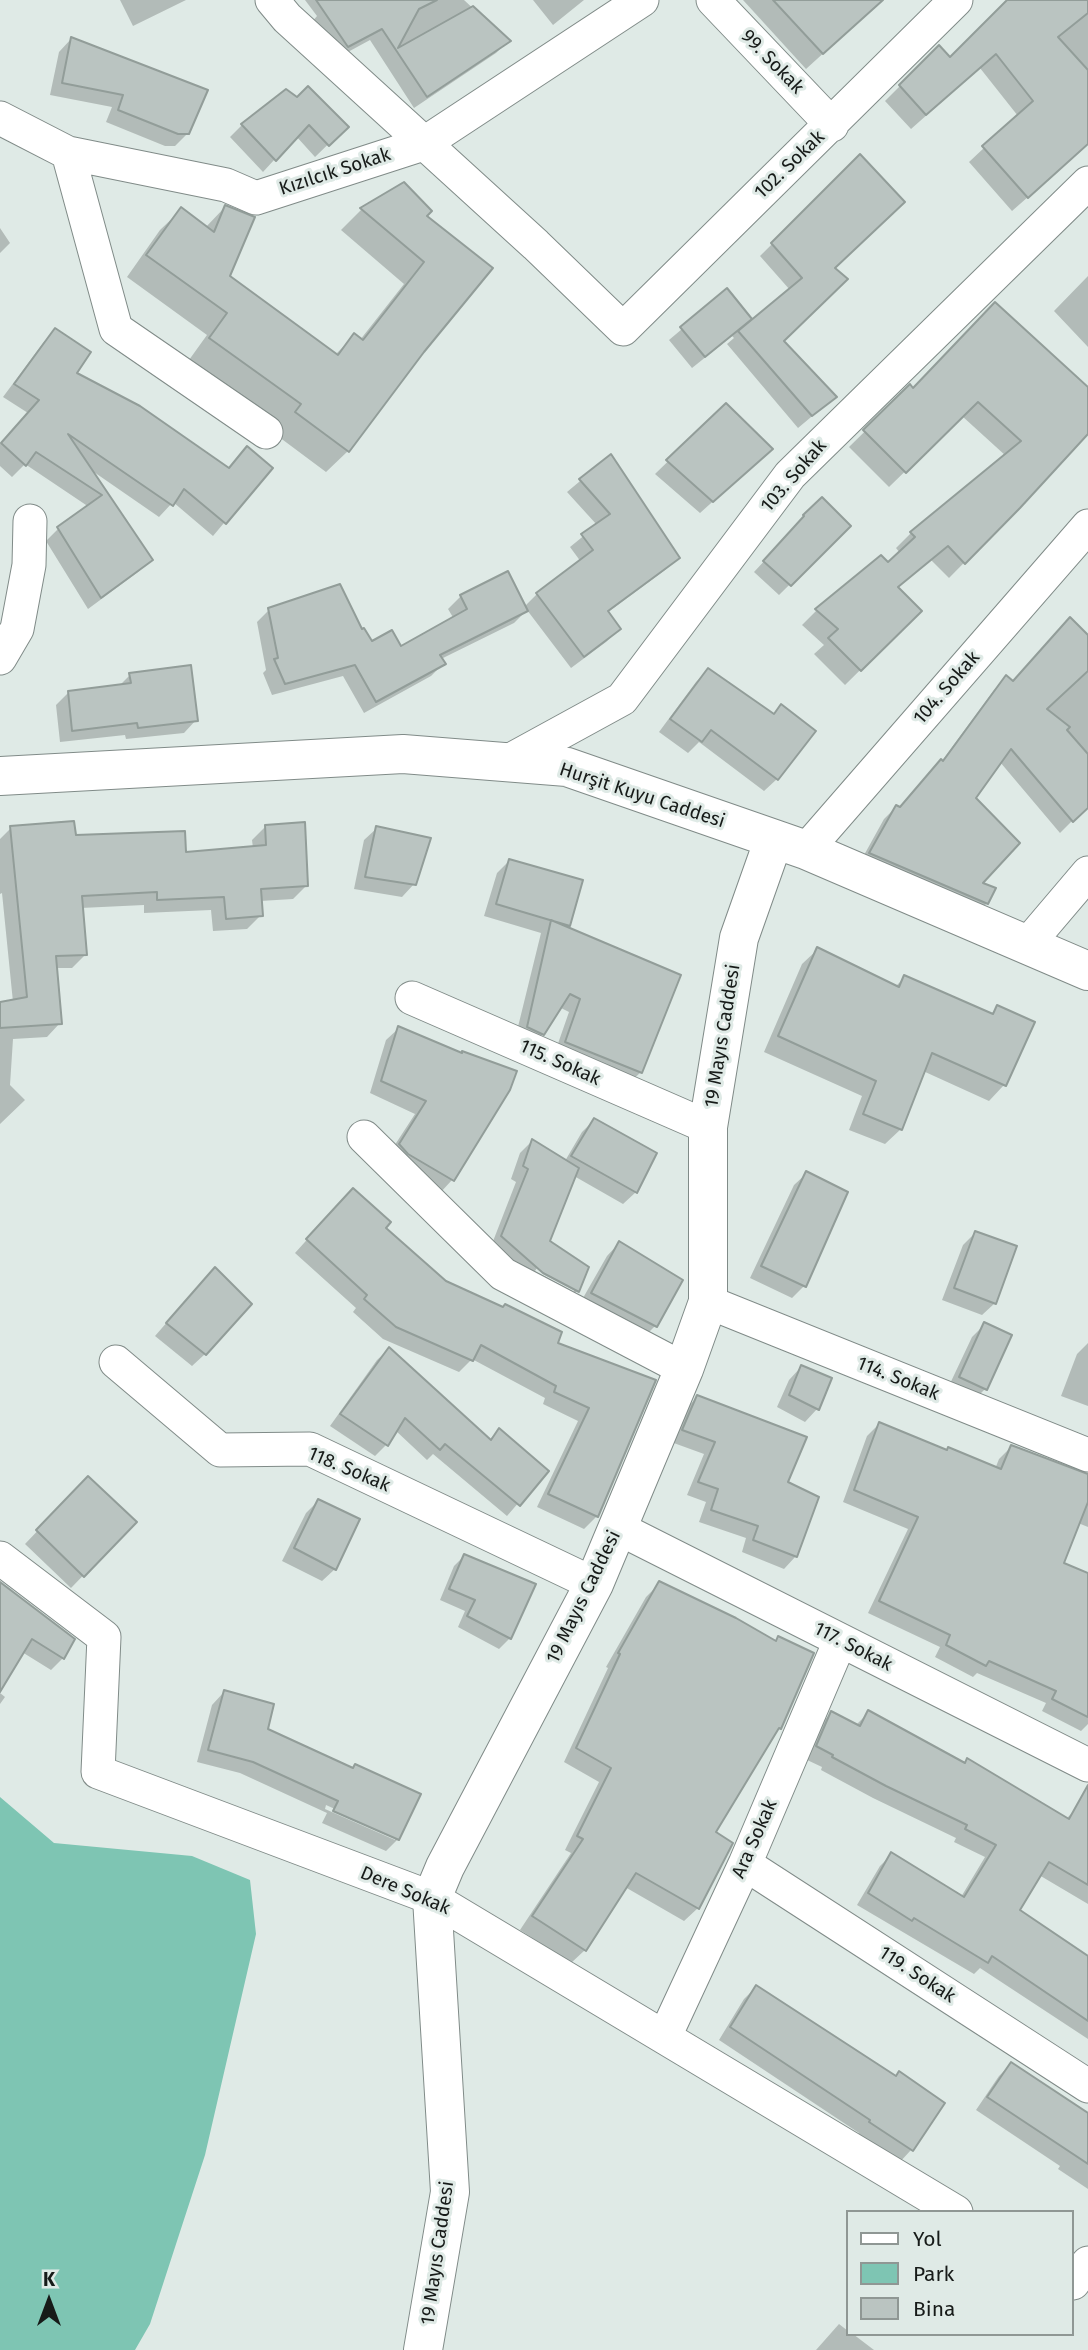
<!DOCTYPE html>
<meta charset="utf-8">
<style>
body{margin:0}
#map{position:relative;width:1088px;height:2350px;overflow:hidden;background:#dfeae6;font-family:"Fira Sans",sans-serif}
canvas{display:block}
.legend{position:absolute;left:846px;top:2210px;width:228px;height:126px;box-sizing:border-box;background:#dfeae6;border:2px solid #8f9794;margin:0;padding:9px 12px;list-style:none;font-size:21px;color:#171b19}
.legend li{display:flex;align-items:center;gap:14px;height:35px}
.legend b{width:35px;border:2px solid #8f9794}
.north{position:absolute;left:14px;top:2266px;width:70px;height:70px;-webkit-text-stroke:5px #dfeae6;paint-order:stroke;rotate:0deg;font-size:19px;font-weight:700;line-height:28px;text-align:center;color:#171b19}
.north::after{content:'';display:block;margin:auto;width:24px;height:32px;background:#171b19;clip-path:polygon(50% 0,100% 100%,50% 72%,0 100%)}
</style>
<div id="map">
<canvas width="1088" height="2350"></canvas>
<ul class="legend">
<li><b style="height:9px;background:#fff"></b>Yol</li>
<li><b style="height:19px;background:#7ec5b3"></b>Park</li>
<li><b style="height:19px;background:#bac4c1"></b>Bina</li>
</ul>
<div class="north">K</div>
</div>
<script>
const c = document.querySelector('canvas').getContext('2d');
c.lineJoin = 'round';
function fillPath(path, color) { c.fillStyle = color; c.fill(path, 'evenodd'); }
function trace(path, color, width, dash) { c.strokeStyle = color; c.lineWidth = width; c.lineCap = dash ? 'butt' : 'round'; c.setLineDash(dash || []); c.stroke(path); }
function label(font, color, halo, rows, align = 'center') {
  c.font = font + ' "Fira Sans",sans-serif'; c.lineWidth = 6; c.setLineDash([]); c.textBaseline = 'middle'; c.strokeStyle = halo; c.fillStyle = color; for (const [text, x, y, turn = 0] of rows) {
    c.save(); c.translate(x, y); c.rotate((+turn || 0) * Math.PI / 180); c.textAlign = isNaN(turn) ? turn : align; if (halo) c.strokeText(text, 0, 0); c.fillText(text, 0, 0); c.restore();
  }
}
fillPath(new Path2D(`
 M0,1797L54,1843L192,1856L250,1880L256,1934L205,2155L150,2324L135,2350H0Z`), '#7ec5b3');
fillPath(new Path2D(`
 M120,0H186L133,26Z
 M305,0H464L508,41L496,53L414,108L370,40L335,59L311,23L317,16Z
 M533,0H584L553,25Z
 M743,0H882L806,69Z
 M1010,0H1088V135L1045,182L1012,211L969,162L1018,116L980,68L911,129L885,101L939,47L950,59Z
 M71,39L188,133L175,146H165L106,122L112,107L50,95L59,52Z
 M286,91L346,127L315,157L296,136L263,172L230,137L242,125Z
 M860,157L833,268L782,341L835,397L798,428L727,344L734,338L732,336L692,368L669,340L727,291L752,322L790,290L760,256Z
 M225,207L228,277L335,355L354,336L360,340L404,284L341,230L362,209L425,216L423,351L348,451L326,472L275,434L189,360L207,335L127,277L160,230L182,209L205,228Z
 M0,228L10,243L0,253Z
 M1088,276V347L1054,311Z
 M55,330L74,374L228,469L247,449L270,468L213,536L173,502L159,517L91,470L151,560L138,572L88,609L46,541L58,529L89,507L25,464L12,477L0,466V444L28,413L3,397L43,343Z
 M910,387L913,390L1088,389V432L1019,507L949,578L931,560L897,588L920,611L845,685L814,654L824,645L802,625L817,610L888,564L900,553L896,548L911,533L1006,456L962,416L889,487L849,447Z
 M726,405L758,461L700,513L655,474Z
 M610,456L678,558L665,570L607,613L619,629L606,642L571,668L527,610L514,623L441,659L443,664L431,676L364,713L343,676L272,695L263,673L266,670L257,622L269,610L361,631L371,643L401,648L454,619L448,609L461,596L524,607L537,594L581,562L570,547L597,525L567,492Z
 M822,500L849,526L779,595L754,572L795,528L794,526Z
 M1088,637V805L1060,833L1000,762L974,798L980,883L987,903L975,916L858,866L884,819L896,807L899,809L941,762L994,690L1006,678L1012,683Z
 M708,670L777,779L764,791L699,742L688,753L659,732L696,682Z
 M130,675L196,720L184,733L126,739L125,735L60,742L56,705L68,693L119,686Z
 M266,826L306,886L293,899L260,901L261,915L247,929L213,931L211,910L144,913V905L81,908L86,954L72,968H55L60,1023L47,1037L13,1039L10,1085L25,1100L0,1124V1004L13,1002L2,893L0,894V839L11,828L184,854L253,848L252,840Z
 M377,828L414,884L402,897L354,889L364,840Z
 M509,861L568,925L565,928L641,1072L628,1084L554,1055L569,1012L559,1007L543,1034L530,1046L515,1039L541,933L484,916L497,873Z
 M818,949L895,987L905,977L990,1015L998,1007L1004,1085L989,1101L923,1071L901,1129L885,1144L849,1130L862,1096L764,1052L802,964Z
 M399,1028L509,1089L452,1180L440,1193L387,1157L415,1114L370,1093L386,1040Z
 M594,1120L636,1192L623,1204L574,1176L548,1242L577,1291L565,1303L490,1249L516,1182L511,1179L520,1153L532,1141L565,1161L582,1132ZM537,1268L574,1288V1292L535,1271Z
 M807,1173L804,1286L792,1298L750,1278L794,1185Z
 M341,1202L383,1228L445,1282L555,1344L654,1381L597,1516L584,1529L537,1507L578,1421L543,1404L545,1398L472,1359L459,1372L383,1339L353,1312L356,1308L295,1253Z
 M975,1233L995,1303L982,1315L942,1300L963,1245Z
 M619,1243L655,1326L643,1338L579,1305L607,1256Z
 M202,1282L205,1354L192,1366L155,1336Z
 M984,1325L985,1389L973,1401L947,1390L972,1337Z
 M1088,1343V1406L1061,1396L1077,1354Z
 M389,1349L489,1440L499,1430L546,1471L507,1516L433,1454L427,1460L395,1430L386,1445L375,1456L330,1426L377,1360Z
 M801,1367L830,1379L817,1409L805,1422L777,1407L789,1380Z
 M697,1397L786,1483L796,1556L784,1569L742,1552L746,1538L699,1522L706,1502L687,1495L704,1454L671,1442L685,1410Z
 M879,1424L946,1451L995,1469L999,1459L1011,1447L1088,1475V1527L1078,1523L1061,1564L1088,1575V1724L1081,1731L1042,1711L1046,1703L977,1673L973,1677L935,1657L940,1647L868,1613L908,1529L843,1502L867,1436Z
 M88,1478L135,1522L71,1588L25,1544Z
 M318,1501L335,1569L322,1581L282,1561L306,1513Z
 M464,1556L510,1638L499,1649L458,1627L465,1611L440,1600L454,1566Z
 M660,1583L775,1642L778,1639L780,1728L771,1737L713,1833L698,1908L684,1921L625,1887L585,1950L571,1963L520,1930L571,1853L565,1850L599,1782L564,1762L608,1668L606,1667L646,1597Z
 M0,1584L63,1658L51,1670L22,1652L0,1689Z
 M224,1692L272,1706L266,1730L352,1769L355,1766L418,1794L398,1839L386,1851L322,1823L327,1813L240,1773L197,1762L212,1705ZM326,1805L395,1836V1840L325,1809Z
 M0,1693L5,1697L0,1704Z
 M869,1712L1066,1819L1075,1810L1088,1817V1904L1039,1875L1017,1911L1088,1958V2039L980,1968L974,1974L857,1905L880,1866L892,1854L961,1897L985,1857L954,1842L956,1838L873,1798L821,1770L822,1767L805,1759L820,1725L831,1713L857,1724Z
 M756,1987L895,2077L943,2103L911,2150L899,2163L858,2135L859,2133L719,2040L744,1999Z
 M1011,2064L1088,2115V2189L1058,2169L1060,2166L976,2110L999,2076Z
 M839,2324L848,2331V2334H853L874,2350H816Z`), '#0003');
const building = new Path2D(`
 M316,0H437L419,9L398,48L473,6L511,41L427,97L382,29L348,47Z
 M773,0H883L823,54Z
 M1007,0H1088V13L1058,37L1088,70V144L1028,198L982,146L1033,101L996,54L926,115L899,85L939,45L950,57Z
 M71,37L208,90L189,134H178L118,110L123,95L62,83Z
 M308,86L349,127L329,146L309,125L276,161L241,124L286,89L297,97Z
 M860,154L905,202L835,268L848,279L784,341L837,397L812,416L738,331L802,278L771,243Z
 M404,182L432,211L427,216L493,268L424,352L349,452L295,412L301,404L209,338L227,313L146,255L181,207L214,232L225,205L255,217L230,276L338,355L354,333L363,340L424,262L360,208Z
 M727,288L752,319L705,357L680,327Z
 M995,302L1088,387V434L1020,508L965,564L948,546L898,587L922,611L861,671L828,638L838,629L815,609L881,555L888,562L915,537L910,532L1021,441L978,402L906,473L863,430L910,384L913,388Z
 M55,328L91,352L77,373L140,406L229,468L247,446L273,468L226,524L184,489L173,506L68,434L153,560L101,598L57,527L102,495L36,452L26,466L1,443L39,400L14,384Z
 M726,403L773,449L713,502L666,460Z
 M611,454L680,558L608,611L621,629L584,657L536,593L593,550L581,534L610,514L579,479Z
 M822,497L851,526L791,586L763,561L804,516L803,515Z
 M508,571L528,611L440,655L446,664L376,702L355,665L285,684L274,659L278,658L268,608L340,584L362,629L364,628L372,641L392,630L401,646L467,609L460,595Z
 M1070,617L1088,635V671L1047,709L1070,727L1067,730L1088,754V808L1073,822L1011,749L976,798L1020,843L983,883L996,888L988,904L869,853L896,805L900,807L941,759L943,761L1006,675L1013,681Z
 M191,665L198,721L138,728L137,723L72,731L68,691L131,683L129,673Z
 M708,668L774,714L781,704L816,731L778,780L711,730L702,742L670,719Z
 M74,821L76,835L185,831L186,852L266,845L265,825L305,822L308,886L261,889L263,916L226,919L224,897L157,900V892L82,896L87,955L56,956L62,1024L0,1028V1002L27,997L10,826Z
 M376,826L431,838L416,885L365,877Z
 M509,859L583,880L570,926L496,904Z
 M551,920L681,975L642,1073L565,1042L580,999L570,994L544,1035L527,1027Z
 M817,947L899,987L904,975L993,1014L997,1005L1035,1022L1006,1086L932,1053L902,1130L863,1114L876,1081L778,1036Z
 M398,1026L462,1053V1051L517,1071L510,1090L454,1181L408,1154L399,1144L426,1101L381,1081Z
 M594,1118L657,1153L637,1193L571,1156Z
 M532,1139L579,1168L550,1241L589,1267L579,1292L543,1273L501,1236L528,1169L523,1166Z
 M806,1171L848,1192L806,1287L761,1266Z
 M353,1188L391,1222L386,1228L446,1281L503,1307L505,1304L562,1332L558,1343L656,1380L598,1517L548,1494L589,1408L554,1392L556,1386L481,1345L473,1361L396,1327L364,1299L367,1295L306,1239Z
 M975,1231L1017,1246L996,1304L954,1288Z
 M619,1241L683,1280L657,1327L591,1293Z
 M215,1267L252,1304L206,1355L166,1323Z
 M984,1322L1012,1335L987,1390L959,1377Z
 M389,1347L491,1440L499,1428L549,1471L520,1506L445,1444L440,1450L405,1418L388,1446L340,1414Z
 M801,1365L832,1378L819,1410L789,1395Z
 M697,1395L807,1437L788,1482L819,1497L797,1557L753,1540L758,1526L711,1510L718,1489L698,1482L715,1442L682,1430Z
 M879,1422L947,1450L948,1447L1001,1469L1011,1445L1088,1474V1502L1064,1563L1088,1573V1717L1052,1699L1056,1691L989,1661L986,1666L946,1645L950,1635L879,1601L918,1517L854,1490Z
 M88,1476L137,1522L84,1577L36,1530Z
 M318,1499L360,1519L336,1570L294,1548Z
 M464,1554L536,1584L511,1639L467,1616L475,1600L449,1589Z
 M659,1581L736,1618L776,1641L778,1636L814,1653L781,1729L779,1728L716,1832L733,1843L699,1909L636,1873L586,1951L532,1916L583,1839L577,1836L611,1768L576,1748L620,1654L618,1653Z
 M0,1582L75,1639L64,1659L32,1639L0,1692Z
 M224,1690L274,1704L268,1729L353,1768L355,1764L421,1794L399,1840L333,1811L338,1801L253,1762L208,1750Z
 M868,1710L965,1763L967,1758L1069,1819L1088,1785V1885L1049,1862L1020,1910L1088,1956V2021L992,1956L988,1963L914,1918L912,1921L868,1893L891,1852L964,1897L996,1845L965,1829L967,1825L886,1786L832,1757L833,1755L816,1746L831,1711L860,1726Z
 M756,1985L896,2076L899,2071L945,2103L913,2151L869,2122L870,2120L730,2027Z
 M1011,2062L1088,2113V2164L987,2097Z`);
fillPath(building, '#bac4c1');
trace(building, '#929d99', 2);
const street = new Path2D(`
 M272,0L287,18L536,245L623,329L956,0
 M713,0L832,125
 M0,118L68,153L226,185L256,198L423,144L642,0
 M68,153L116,329L266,432
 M0,658L17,629L29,565L30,521
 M505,763L622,699L790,475L1088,183
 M806,850L1088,526
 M1026,946L1088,873
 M412,998L708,1127
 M364,1137L503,1274L684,1369
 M708,1302L1088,1455
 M116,1362L220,1450L310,1449L594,1584
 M618,1528L1088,1765
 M0,1558L104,1637L98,1772L432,1898L956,2212
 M745,1864L1088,2086
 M665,2036L745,1864L840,1641
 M1073,2283L1088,2263`);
const secondary = new Path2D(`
 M0,776L403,754L567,767L806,850L1088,971
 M423,2350L450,2192L432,1898L445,1867L594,1584L684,1369L708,1302V1127L739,938L774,839`);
trace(street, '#808b88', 35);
trace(secondary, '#808b88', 40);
trace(street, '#fff', 33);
trace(secondary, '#fff', 38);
label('19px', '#171b19', '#dfeae6', [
 ["99. Sokak",772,62,46],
 ["102. Sokak",790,165,-44],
 ["Kızılcık Sokak",335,172,-18],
 ["103. Sokak",794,476,-49],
 ["104. Sokak",947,688,-49],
 ["Hurşit Kuyu Caddesi",642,796,18],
 ["19 Mayıs Caddesi",723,1036,-81],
 ["115. Sokak",560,1063,24],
 ["114. Sokak",898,1379,22],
 ["118. Sokak",349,1470,23],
 ["19 Mayıs Caddesi",584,1597,-64],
 ["117. Sokak",853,1647,27],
 ["Ara Sokak",755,1839,-66],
 ["Dere Sokak",405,1891,23],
 ["119. Sokak",917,1975,33],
 ["19 Mayıs Caddesi",438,2253,-82]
]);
</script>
